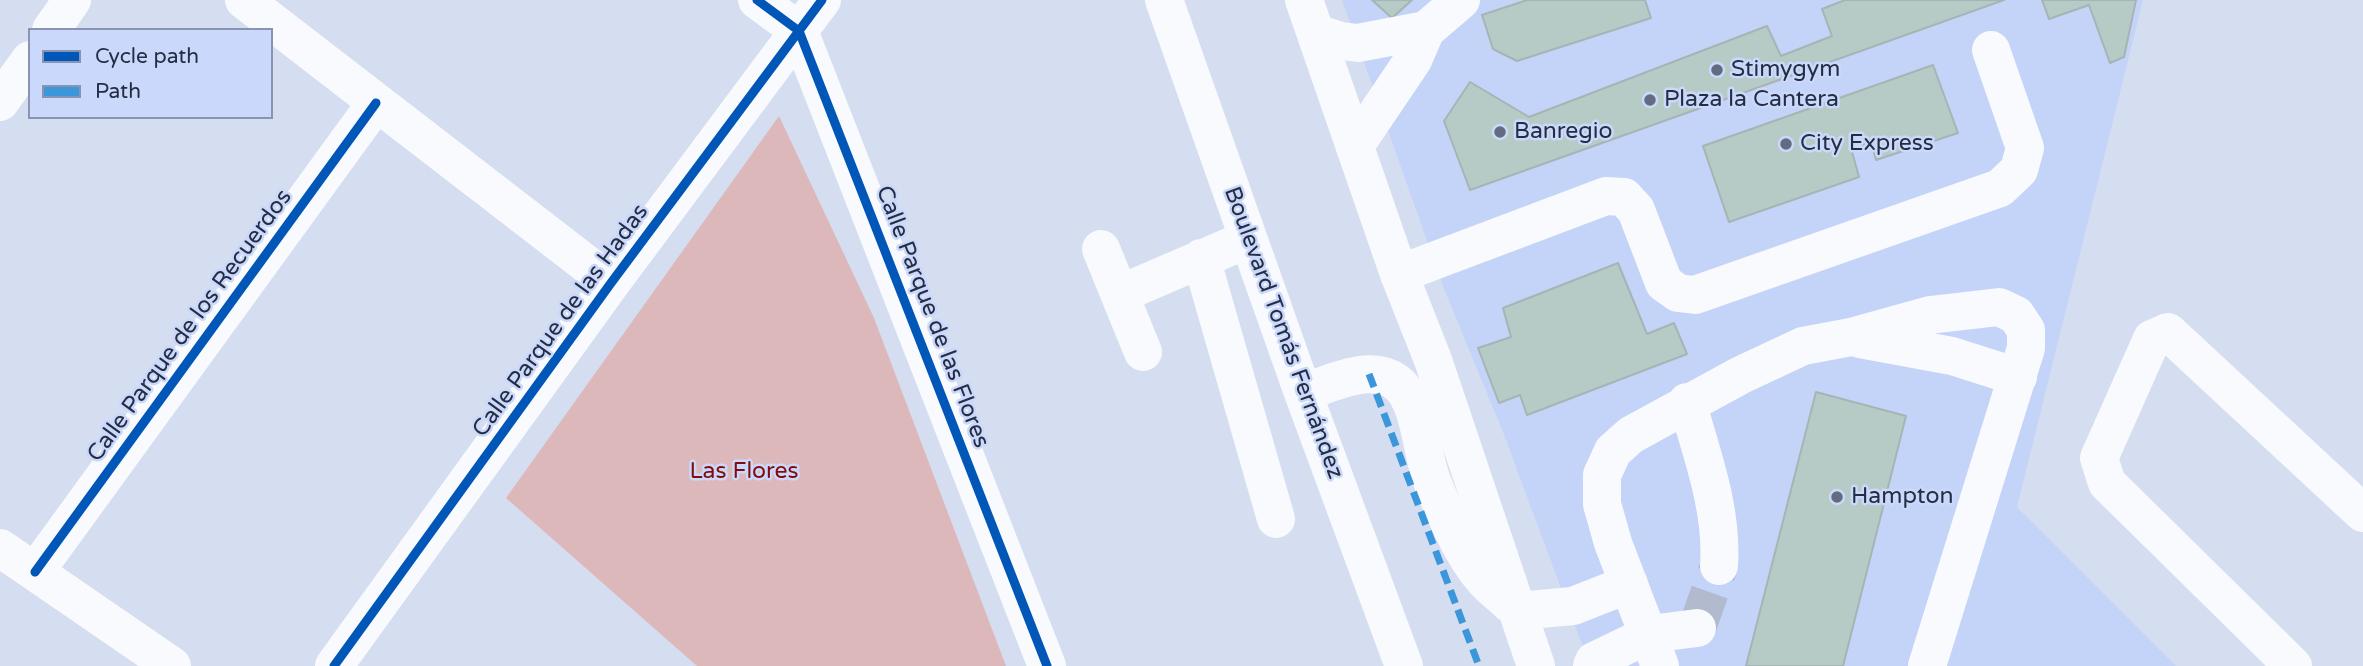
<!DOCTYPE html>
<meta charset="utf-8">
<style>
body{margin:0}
#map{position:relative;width:2363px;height:666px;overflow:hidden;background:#d5ddf0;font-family:"Varela Round",sans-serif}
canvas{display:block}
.legend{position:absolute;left:28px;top:28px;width:245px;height:91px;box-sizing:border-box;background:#cad8fb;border:2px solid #8894b1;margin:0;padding:9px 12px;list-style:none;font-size:21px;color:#252d43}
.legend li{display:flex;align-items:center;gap:14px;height:35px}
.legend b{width:35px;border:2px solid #8894b1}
</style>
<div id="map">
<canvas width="2363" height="666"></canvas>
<ul class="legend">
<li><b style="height:9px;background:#0057b8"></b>Cycle path</li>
<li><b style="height:9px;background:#3b96da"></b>Path</li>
</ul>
</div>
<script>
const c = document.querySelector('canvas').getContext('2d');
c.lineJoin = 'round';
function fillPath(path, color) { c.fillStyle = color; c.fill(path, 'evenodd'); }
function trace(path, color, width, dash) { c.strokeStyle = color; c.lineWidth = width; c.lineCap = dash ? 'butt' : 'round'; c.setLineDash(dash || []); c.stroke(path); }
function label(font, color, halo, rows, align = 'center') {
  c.font = font + ' "Varela Round",sans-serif'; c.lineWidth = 5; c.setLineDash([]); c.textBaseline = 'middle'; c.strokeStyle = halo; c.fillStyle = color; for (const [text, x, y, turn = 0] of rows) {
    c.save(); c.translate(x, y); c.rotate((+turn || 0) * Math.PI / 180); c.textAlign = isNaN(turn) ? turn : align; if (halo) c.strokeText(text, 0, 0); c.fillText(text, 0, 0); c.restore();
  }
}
fillPath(new Path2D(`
 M1342,0H2143L2017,507L2176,666H1590L1503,432L1444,289Z`), '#c4d3f8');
fillPath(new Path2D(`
 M779,116L874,318L1006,666H697L506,498Z`), '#ddb8ba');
const building = new Path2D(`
 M1372,0H1412L1392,18Z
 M1527,0H1645L1651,18L1517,61L1493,49L1482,15Z
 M1845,0H2004L1470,190L1444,121L1470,82L1529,117L1767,26L1781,56L1832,36L1822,9Z
 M2042,0H2136L2124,57L2110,63L2089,5L2049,19Z
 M1933,65L1958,133L1876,160L1871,142L1851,148L1859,177L1729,222L1703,146Z
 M1618,263L1647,334L1674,323L1687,354L1527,415L1520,395L1499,403L1478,348L1511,337L1503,308Z
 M1816,392L1906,416L1843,666H1746Z`);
fillPath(building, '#b7cbc6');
trace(building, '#a7b4b5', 2);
trace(new Path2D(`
 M1697,628L1719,566`), '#b2bacd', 38, [38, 19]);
trace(new Path2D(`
 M244,0L611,283
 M757,0L799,31L1047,666
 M51,30L72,0
 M1316,33L1341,41L1358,43L1426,30
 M0,102L30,60
 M1355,146L1413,60L1426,30L1461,0
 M1101,249L1143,352
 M1201,258L1276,519
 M1399,274L1606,196L1624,197L1636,210L1664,283L1678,293L1695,295L2000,188L2019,170L2025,148L1991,50
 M1120,294L1248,239
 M1860,339L1952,356L2018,377
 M1687,402C1702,455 1723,510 1719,566
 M0,548L172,666
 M35,572L376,103
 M1518,611L1573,606L1629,584
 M334,666L611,283L822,0
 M1592,666L1594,661L1650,634L1697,628
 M1660,666L1613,543L1602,504V475L1613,451L1631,435L1741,375L1803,346L1851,337L1930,315L1999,307L2016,315L2026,330V348L1927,666
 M2293,666L2107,483L2099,458L2152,339L2168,332L2363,513`), '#f9fafd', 38);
trace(new Path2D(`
 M1164,0L1303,393L1404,666
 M1304,0L1399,274L1433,360L1536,666
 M1303,393C1329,384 1370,363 1396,382C1421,400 1421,454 1432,481C1445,514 1461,554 1485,581C1492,589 1501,595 1509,603`), '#f9fafd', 38);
trace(new Path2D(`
 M1369,374L1479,666`), '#3b96da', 7, [14, 7]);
trace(new Path2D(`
 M757,0L799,31L1047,666
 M35,572L376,103
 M334,666L611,283L822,0`), '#0057b8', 9);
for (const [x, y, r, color] of [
 [1717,70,7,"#636b80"],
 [1650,100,7,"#636b80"],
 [1500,132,7,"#636b80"],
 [1786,144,7,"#636b80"],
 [1837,497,7,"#636b80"]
]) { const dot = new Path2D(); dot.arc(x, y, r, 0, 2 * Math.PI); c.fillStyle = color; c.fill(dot); trace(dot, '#cad8fb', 2.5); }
label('23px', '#252d43', '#cad8fb', [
 ["Stimygym",1731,70],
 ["Plaza la Cantera",1664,100],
 ["Banregio",1514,132],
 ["City Express",1800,144],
 ["Hampton",1851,497]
], 'left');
label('23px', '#252d43', '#cad8fb', [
 ["Calle Parque de las Flores",932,317,69],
 ["Calle Parque de las Hadas",561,321,-54],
 ["Calle Parque de los Recuerdos",190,326,-54],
 ["Boulevard Tomás Fernández",1283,333,70]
]);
label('23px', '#850b09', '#cad8fb', [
 ["Las Flores",744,472]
]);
</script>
